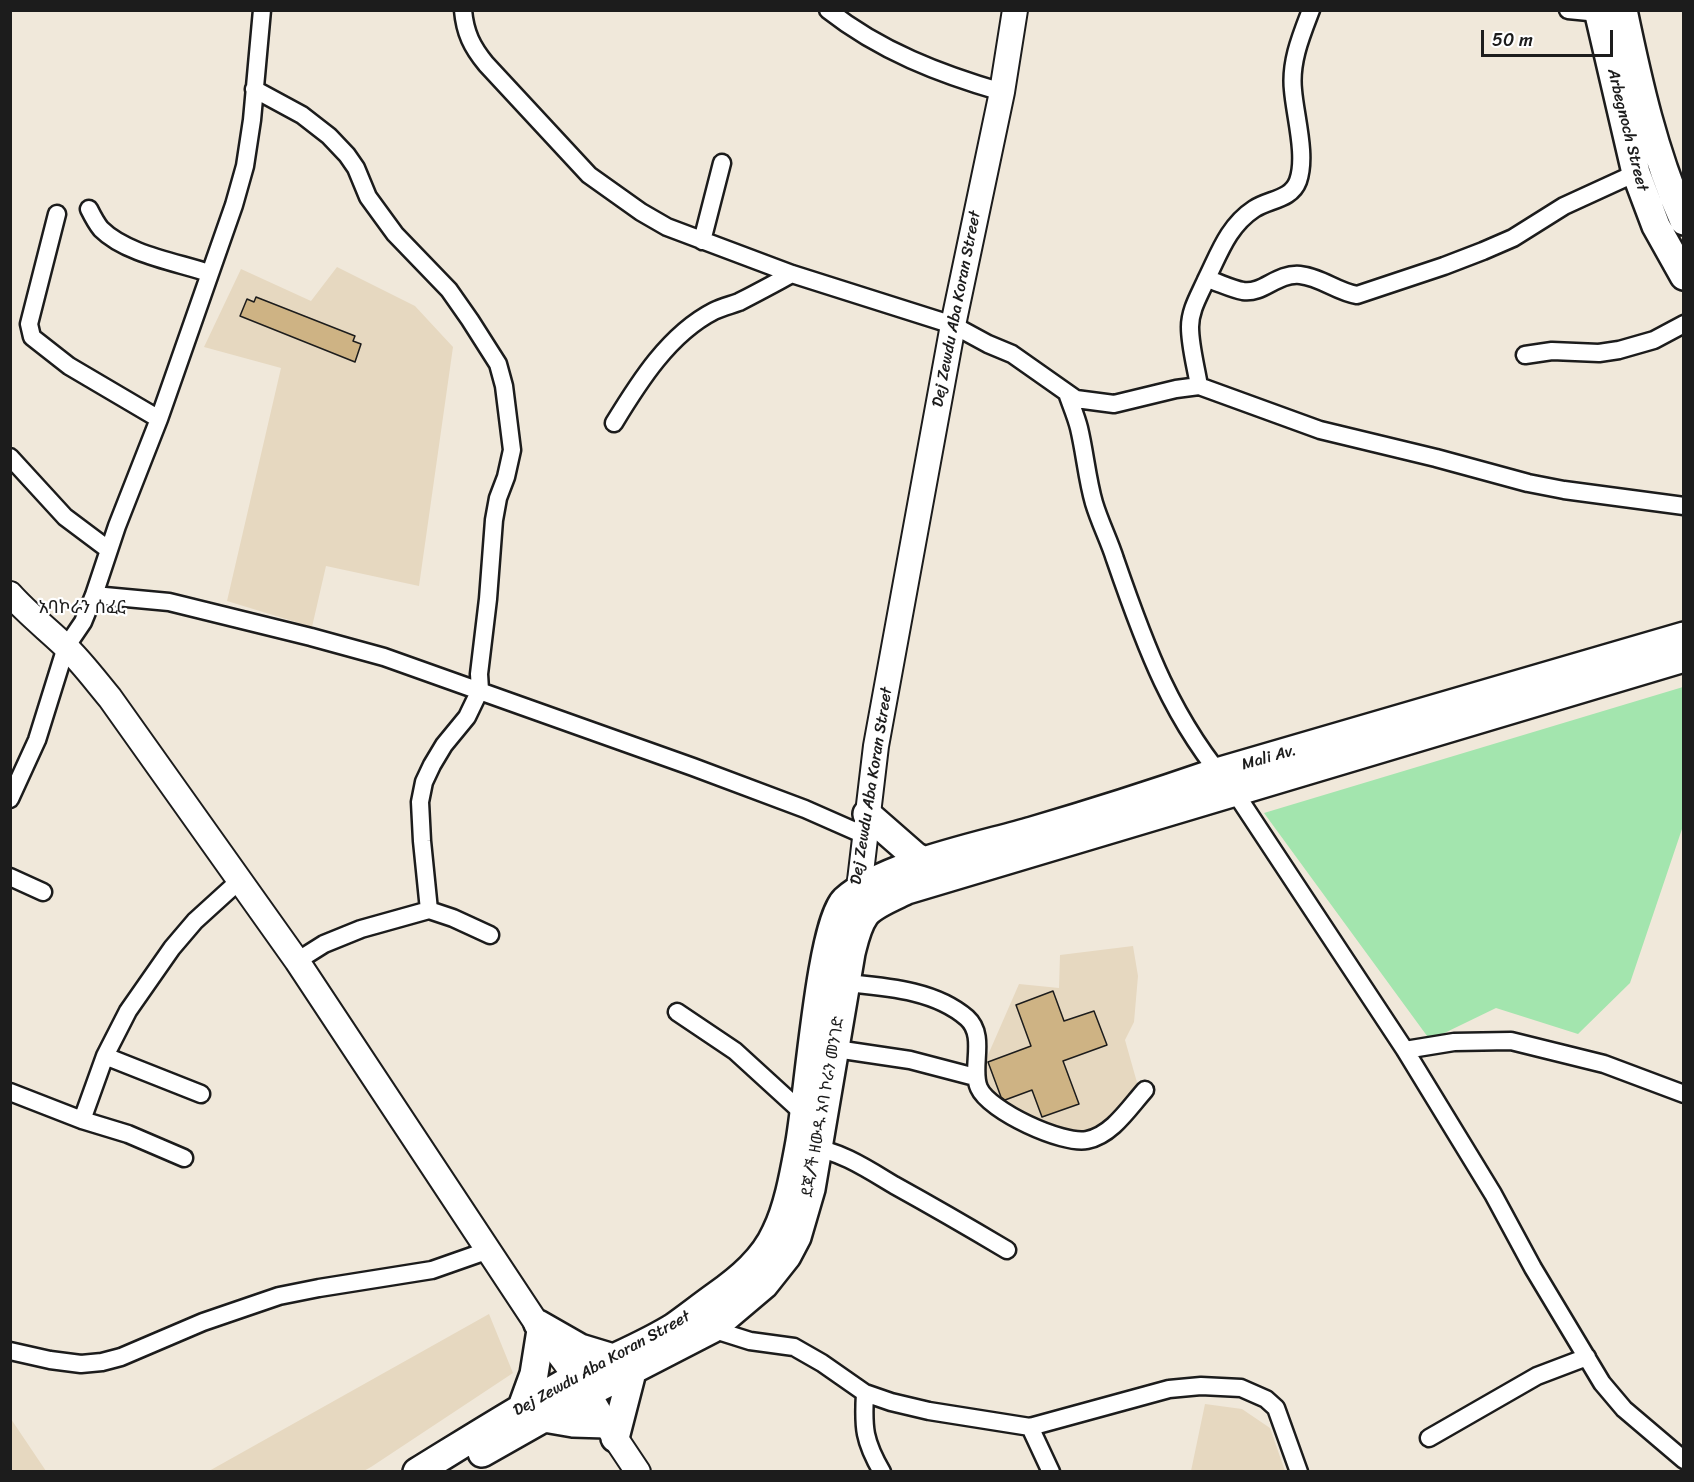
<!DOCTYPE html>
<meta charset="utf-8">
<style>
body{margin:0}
#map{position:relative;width:1694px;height:1482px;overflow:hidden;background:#f0e8da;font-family:Sriracha,sans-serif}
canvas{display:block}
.frame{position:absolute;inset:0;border:12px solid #1c1c1c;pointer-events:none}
.scale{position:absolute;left:1481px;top:30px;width:132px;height:27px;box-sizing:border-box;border:3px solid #1c1c1c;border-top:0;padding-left:8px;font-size:18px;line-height:21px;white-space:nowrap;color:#1c1c1c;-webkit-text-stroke:4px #fff;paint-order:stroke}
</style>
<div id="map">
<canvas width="1694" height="1482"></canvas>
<div class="frame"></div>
<div class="scale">50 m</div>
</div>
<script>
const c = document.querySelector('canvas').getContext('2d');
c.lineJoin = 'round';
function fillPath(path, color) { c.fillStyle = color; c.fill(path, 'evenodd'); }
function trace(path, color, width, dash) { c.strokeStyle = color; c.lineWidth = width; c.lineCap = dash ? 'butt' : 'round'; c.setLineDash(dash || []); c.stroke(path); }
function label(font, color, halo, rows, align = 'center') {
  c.font = font + ' Sriracha,"Noto Sans Ethiopic",sans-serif'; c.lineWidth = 4.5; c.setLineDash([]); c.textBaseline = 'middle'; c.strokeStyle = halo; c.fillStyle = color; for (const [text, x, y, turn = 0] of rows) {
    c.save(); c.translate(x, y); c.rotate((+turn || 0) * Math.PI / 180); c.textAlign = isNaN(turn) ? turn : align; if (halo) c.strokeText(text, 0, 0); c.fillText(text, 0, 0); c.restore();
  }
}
fillPath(new Path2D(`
 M337,267L415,306L453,347L419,586L326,566L312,627L227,601L281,368L204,347L241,269L311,301Z
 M1133,946L1138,976L1134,1022L1125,1040L1138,1086L1120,1124L1081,1140L974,1087L1019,984L1059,988L1060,955Z
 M489,1314L513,1373L371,1467L362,1472L209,1471Z
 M1205,1404L1242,1409L1270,1428L1285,1471H1191Z
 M11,1419L46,1471H11Z`), '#e6d8c0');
fillPath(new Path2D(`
 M1683,687V826L1630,983L1578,1034L1496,1008L1430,1040L1264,813Z`), '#a3e5ae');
const building = new Path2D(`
 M256,297L355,336L353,341L361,344L355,362L240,316L247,299L254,302Z
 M1053,991L1064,1021L1094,1011L1107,1045L1063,1061L1079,1104L1042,1117L1032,1090L1005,1100L1001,1097L988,1062L1031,1046L1016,1005Z`);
fillPath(building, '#ceb384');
trace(building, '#1c1c1c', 1.5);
const minor = new Path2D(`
 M463,10C465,33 472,47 486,64L589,175L641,212L667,227L792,274L953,325L988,344L1012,354L1076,399L1114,404L1176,389L1199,386L1320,430L1436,458L1528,483L1564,490L1684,506
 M828,10C880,51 940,74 1002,92
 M1568,10L1599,13
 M254,89L302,115L329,136L347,155L356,168L368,197L395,234L449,290L470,320L498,364L504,386L512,450L506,477L498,498L494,520L488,599L479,674L480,690L467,717L444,745L432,765L424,782L420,802L422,841L429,910
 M89,209C92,215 96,223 101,229C126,254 176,262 209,273
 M57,214L29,324L32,337L69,366L159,419
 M702,241L722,163
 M1207,279C1218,282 1231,289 1243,291C1264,294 1276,273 1300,275C1321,277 1337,292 1357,295L1444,266L1483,251L1513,238L1564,206L1636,173
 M1525,355L1552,351L1599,353L1619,350L1654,340L1684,324
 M1199,386C1196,367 1190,346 1190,327C1190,310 1199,296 1206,280C1219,254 1228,226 1254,209C1269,199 1291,200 1298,181C1307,156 1295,116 1293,90C1290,62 1301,36 1311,10
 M1067,393C1071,405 1076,416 1079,428C1085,453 1087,479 1094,503C1100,523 1109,540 1115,559C1145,646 1172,721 1234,791L1405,1050L1493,1194L1533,1268L1602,1383L1624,1409L1684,1460
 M614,423C639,382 669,334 714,311C722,307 731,305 739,302C757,293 775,283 792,274
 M10,457L65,517L109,550
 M94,595L169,602L311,637L384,657L693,767L805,809L864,835
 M10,799L37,740L66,647L83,622L94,595L117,526L159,419L234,205L245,166L252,120L262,10
 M10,877L43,892
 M297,961L324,944L361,929L429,910L453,918L490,935
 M846,983C886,987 935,990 967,1018C987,1036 970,1068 979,1088C989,1111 1063,1145 1087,1140C1112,1135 1129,1108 1145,1090
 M677,1012L735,1051L804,1114
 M836,1049L910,1060L975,1077
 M1405,1050L1454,1042L1511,1041L1604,1064L1684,1094
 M105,1056L201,1094
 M10,1092L82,1120L128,1134L184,1158
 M82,1120L105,1056L128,1011L172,948L195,921L239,881
 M809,1147C839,1150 869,1170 894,1185C932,1206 970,1228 1007,1250
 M712,1329L750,1341L794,1347L822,1363L865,1393L891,1402L929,1411L1030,1427L1169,1389L1201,1386L1241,1388L1266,1399L1276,1408L1299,1472
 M10,1351L50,1360L81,1364L102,1362L121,1357L203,1322L279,1296L319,1288L432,1270L489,1250
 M865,1393C863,1428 864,1441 882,1472
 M1030,1427L1051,1472
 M1429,1438L1537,1376L1587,1357`);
const secondary = new Path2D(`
 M10,594C27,613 46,628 64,645C81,661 95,680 110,698L297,961L541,1330L588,1393L606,1424L638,1472
 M863,905L859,889L876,746L953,325L1002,92L1015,10`);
const primary = new Path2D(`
 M1598,10L1636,173L1656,226L1684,276
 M1623,10C1638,82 1654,154 1684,221
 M867,814L915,856L924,861
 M538,1324L580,1348L613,1358
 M522,1407L534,1374L541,1330
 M544,1418L573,1423L606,1424
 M615,1438L632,1372
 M482,1453L588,1393L712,1329L764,1285L787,1256L797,1237L811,1189L851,953C854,941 857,926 865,915C872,905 895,896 907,890L1684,658
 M417,1472C469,1440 521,1407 574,1378C606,1360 642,1347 674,1327C688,1317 702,1306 716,1296C740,1279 764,1259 776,1232C788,1208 794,1174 799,1147C808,1103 820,924 845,900C883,865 981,846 1032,831C1094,813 1156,793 1217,772L1684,636`);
trace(minor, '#1c1c1c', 21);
trace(secondary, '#1c1c1c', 28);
trace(primary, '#1c1c1c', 32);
trace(minor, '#fff', 16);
trace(secondary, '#fff', 24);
trace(primary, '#fff', 27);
label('16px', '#1c1c1c', '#fff', [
 ["Arbegnoch Street",1627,130,76],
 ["Dej Zewdu Aba Koran Street",957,309,-79],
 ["Mali Av.",1269,758,-16],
 ["Dej Zewdu Aba Koran Street",872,786,-81],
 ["ደጃ/ች ዘውዱ አባ ኮራን መንገድ",824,1107,-80],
 ["Dej Zewdu Aba Koran Street",602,1364,-29]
]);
label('18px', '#1c1c1c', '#fff', [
 ["አባኮራን ሰፈር",82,608]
]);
</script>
